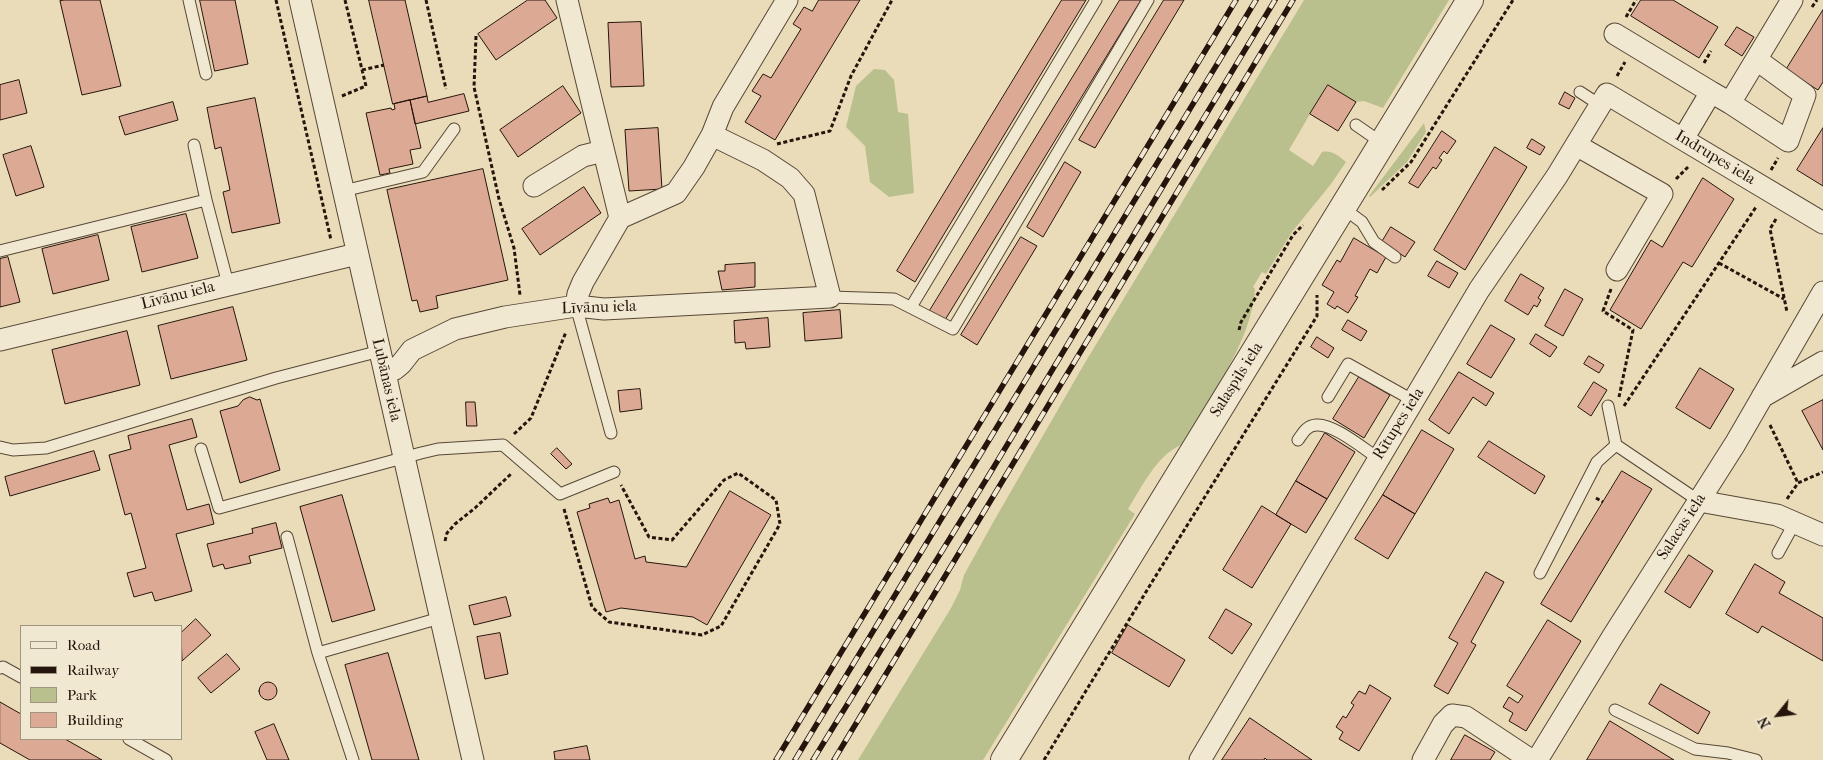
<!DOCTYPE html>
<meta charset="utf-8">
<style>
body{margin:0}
#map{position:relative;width:1823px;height:760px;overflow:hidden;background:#eadcb8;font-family:"IM FELL French Canon",serif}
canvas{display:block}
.legend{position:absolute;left:20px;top:625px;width:162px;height:115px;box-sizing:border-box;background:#f1e8d1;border:1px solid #a09482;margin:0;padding:6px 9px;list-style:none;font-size:15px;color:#26150c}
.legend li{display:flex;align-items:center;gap:10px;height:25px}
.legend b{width:25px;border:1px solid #a09482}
.north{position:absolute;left:1753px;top:690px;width:50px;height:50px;-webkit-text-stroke:4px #f1e8d1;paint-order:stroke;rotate:241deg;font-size:14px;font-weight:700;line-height:20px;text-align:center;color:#26150c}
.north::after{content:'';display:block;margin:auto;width:18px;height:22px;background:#26150c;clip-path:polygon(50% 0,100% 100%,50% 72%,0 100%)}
</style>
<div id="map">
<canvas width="1823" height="760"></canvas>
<ul class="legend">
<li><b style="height:6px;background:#f1e8d1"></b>Road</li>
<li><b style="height:6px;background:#26150c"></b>Railway</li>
<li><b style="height:14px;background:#b9c08d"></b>Park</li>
<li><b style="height:14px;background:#dca994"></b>Building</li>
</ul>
<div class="north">N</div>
</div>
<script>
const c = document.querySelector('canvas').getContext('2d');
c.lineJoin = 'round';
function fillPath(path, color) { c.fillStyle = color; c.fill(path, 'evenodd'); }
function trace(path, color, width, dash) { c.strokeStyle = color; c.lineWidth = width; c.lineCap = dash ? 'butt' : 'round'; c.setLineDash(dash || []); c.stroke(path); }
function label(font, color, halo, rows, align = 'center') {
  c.font = font + ' "IM FELL French Canon",serif'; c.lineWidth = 4; c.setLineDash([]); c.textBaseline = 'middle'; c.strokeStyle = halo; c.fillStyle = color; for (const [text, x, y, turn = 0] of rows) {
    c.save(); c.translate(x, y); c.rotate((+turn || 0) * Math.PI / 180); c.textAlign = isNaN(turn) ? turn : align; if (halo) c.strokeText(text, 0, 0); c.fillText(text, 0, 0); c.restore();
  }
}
fillPath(new Path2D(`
 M1304,0H1449L1383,108L1364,101L1356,102L1327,85L1289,150L1313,166L1322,152C1333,150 1338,156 1346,162L1331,184L1292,232L1266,274L1262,272L1253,287L1255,289C1252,341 1208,401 1181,445C1156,456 1142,487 1128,509L1135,514L983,760H858L951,608L960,590L964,575L995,519L1083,366Z
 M874,69L885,70L894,80L898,112L908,114L914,193L889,197L870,182L865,146L846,127L856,86Z
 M1424,123L1426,132L1407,162L1370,197L1369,196Z`), '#b9c08d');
const building = new Path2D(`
 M65,0H100L121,86L82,95L60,1Z
 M200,0H235L248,64L215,71Z
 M369,0H405L427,96L393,104Z
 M528,0H545L557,18L496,60L478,34Z
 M819,0H860L775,140L745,122L761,96L752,91L763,74L771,78L801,29L793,24L804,7L812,11Z
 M1062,0H1086L915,282L897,271Z
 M1120,0H1141L945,320L929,312Z
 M1164,0H1184L1095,148L1079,140Z
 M1641,0H1673L1718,27L1699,58L1631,16Z
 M1823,10V82L1818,90L1786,70Z
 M641,22L644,86L611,87L608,23Z
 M1737,27L1754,37L1742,56L1725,45Z
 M19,80L27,113L0,120V85Z
 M1328,85L1356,102L1338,131L1310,114Z
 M563,86L581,113L518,157L500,130Z
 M1565,92L1575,98L1569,109L1559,104Z
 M464,94L469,111L415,124L410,100L427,96L428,102Z
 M255,98L280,223L232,233L223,192L230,190L221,147L215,149L207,108Z
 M410,100L421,148L410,150L413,164L389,169L390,173L380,175L366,113L391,108L392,110L395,109L394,104Z
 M173,102L178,120L125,135L119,117Z
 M658,128L662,189L629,191L625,130Z
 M1823,128V186L1797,170Z
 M1442,131L1456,141L1447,154L1444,151L1439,158L1442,160L1436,169L1433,167L1418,188L1409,183Z
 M1532,139L1545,147L1540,155L1527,148Z
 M31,146L44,187L16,196L3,155Z
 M1495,147L1527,167L1465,270L1434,250Z
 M1065,162L1081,172L1043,237L1027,227Z
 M483,169L508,280L436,296L438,308L420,312L417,300L412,301L387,190Z
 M1703,178L1734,199L1692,267L1683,262L1641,329L1610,310L1651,240L1662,247Z
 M584,187L601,213L540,255L522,229Z
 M186,214L198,258L142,272L131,227Z
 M1391,227L1415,242L1405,257L1382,242Z
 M98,235L109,280L53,294L42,249Z
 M1021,237L1037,246L977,345L961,335Z
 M1354,238L1386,257L1377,273L1370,269L1355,296L1358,297L1348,313L1337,306L1335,309L1327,304L1334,292L1322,285L1337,260L1340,262Z
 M8,257L20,302L0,307V259Z
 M1437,261L1458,273L1449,288L1428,276Z
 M755,263V287L722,290L718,271H725V265Z
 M1521,274L1544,288L1538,298L1541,300L1537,307L1534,305L1528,315L1505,301Z
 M1565,289L1583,299L1563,336L1545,326Z
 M233,307L247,360L171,379L158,326Z
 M840,310L842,338L805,341L803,313Z
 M768,318L770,347L746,349L745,342L735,343L734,321Z
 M1348,320L1367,331L1361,341L1342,330Z
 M1491,325L1515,339L1491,378L1467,364Z
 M127,331L140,385L65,404L52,350Z
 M1536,334L1557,347L1550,357L1530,344Z
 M1317,337L1334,348L1328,358L1311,347Z
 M1589,356L1604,365L1599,373L1584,364Z
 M1700,368L1734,389L1710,429L1676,408Z
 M1459,372L1494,393L1486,406L1473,397L1449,434L1429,420Z
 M1359,377L1390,395L1364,438L1333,419Z
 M1594,382L1607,390L1591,416L1578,407Z
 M640,389L642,409L620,412L618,391Z
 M250,397L257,400L260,399L280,470L240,483L220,411L238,406L243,400Z
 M1823,400V450L1802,411Z
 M466,402H475L477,426H467Z
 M192,419L197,437L169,445L187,510L209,504L214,524L176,534L192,591L155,601L152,592L134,597L127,573L146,568L131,513L125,515L109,455L131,449L128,436Z
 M1422,430L1454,449L1415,514L1383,495Z
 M1325,433L1355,452L1327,499L1296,481Z
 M1489,441L1545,476L1535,494L1478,457Z
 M557,448L572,464L566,469L551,454Z
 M94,451L100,470L10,496L5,477Z
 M1622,471L1652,489L1571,622L1541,604Z
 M1296,481L1327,499L1306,533L1276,515Z
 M730,491L771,515L707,625L693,617L621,608L606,612L577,512L590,508L589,504L608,498L610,503L619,500L635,559L645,556L646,562L686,567Z
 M342,495L375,610L332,622L300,507Z
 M1383,495L1415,514L1388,559L1355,539Z
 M1262,506L1291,524L1252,588L1223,570Z
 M276,523L282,548L249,556L251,563L225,569L223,564L213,567L207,544L253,533L252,529Z
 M1689,555L1713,571L1690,608L1665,592Z
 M1755,564L1785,582L1779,593L1823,618V661L1762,626L1758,633L1726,614Z
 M1486,572L1504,582L1471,642L1476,645L1448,694L1434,686L1458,643L1449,638Z
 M506,597L511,616L474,625L469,606Z
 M1226,609L1252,624L1232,654L1209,638Z
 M196,619L211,635L182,661L181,633Z
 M1548,620L1581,641L1526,731L1509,721L1513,713L1503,707L1509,697L1518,703L1523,696L1507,686Z
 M1128,625L1185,660L1169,687L1112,653Z
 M500,633L508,674L485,679L477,637Z
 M388,653L419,760H372L345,665Z
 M227,654L240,669L211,693L198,678Z
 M259 691a9 9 0 1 1 18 0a9 9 0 1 1-18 0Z
 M1661,684L1710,712L1698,734L1649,704Z
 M1370,685L1391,698L1359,751L1339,739L1343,732L1336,727L1343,716L1346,718L1354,705L1351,703L1359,691L1365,694Z
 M0,702L21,714V739H65L102,760H30L0,743Z
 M1250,718L1312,760H1267L1265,758L1264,760H1222Z
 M1610,721L1674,760H1587Z
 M274,724L289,760H267L255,732Z
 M1465,735L1495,752L1490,760H1451Z
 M587,746L590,760H555L554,752Z`);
fillPath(building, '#dca994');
trace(building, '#26150c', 1);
const service = new Path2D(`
 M189,0L206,74
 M1580,92L1600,105
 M1356,125L1382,143
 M343,191L423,172L454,129
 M206,200L228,284
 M1343,208L1362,222L1374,242L1395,257
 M0,251L206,200L194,145
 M830,297L894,299L953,329L1148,0
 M576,306L611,433
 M911,307L1096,0
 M1328,397L1348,364L1414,401
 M1608,406L1616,445
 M1298,440C1303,433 1306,426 1316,425C1333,423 1364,449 1378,458
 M0,447L13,450L46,448L276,378L380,351
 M201,449L219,508L421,453L438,449L503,445L560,494L614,472
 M287,537L318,653
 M1778,553L1795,522
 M1540,573L1597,462L1616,445L1699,501
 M0,668L3,667L21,677
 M1615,710L1695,749L1728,753L1756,760
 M129,739L166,760
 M353,760L318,653L440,618`);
const minor = new Path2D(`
 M300,0L473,760
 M567,0L620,218
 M1615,34L1711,92
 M1730,103L1788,141L1805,95L1757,60
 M1683,139L1711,92L1730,103L1792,0
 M1576,145L1662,194L1617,270
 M534,186L583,156L603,151
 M576,306L578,294L583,282L620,218L676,193L694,167L712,135L723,107L787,0
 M0,340L357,254
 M385,373L395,369L401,364L412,350L455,329L505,317L576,306L604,309L830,297L804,194L790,178L763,160L712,135
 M1762,397L1823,362
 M1699,501L1777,515L1823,535
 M1200,760L1479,290L1557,176L1607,94L1823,223
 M1423,760L1443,724L1452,715L1466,717L1531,760
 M1537,760L1613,636L1735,444L1823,292`);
const tertiary = new Path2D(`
 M1004,760L1470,0`);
trace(service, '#574737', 13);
trace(minor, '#574737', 23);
trace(tertiary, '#574737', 28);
trace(new Path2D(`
 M276,0L331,240
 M426,0L446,89
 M1812,7L1817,0
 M1626,17L1636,0
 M476,36L474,87L499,199L514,248L520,295
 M1704,63L1711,51
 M362,70L384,65
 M1617,76L1625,62
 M342,96L366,86L345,0
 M777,144L830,131L851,76L892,0
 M1771,170L1778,158
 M1676,179L1689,166
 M1382,190L1411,162L1513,0
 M1776,219L1770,229L1787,312
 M1719,263L1784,299
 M1611,289L1603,311L1633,330L1619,397
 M1239,330L1241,322L1293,235L1303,225
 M1624,406L1756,207
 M1770,425L1798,483
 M514,434L531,418L566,332
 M1596,498L1603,502
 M1787,499L1798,483L1823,472
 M564,509L592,607L609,622L702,635L721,626L780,524L776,500L738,473L724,480L672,540L649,537L621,485
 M445,541L447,533L455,524L475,508L512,473
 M1044,760L1152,582L1317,316V295`), '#26150c', 3, [4, 2.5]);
trace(service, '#f1e8d1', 11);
trace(minor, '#f1e8d1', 21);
trace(tertiary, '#f1e8d1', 26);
const rail = new Path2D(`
 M776,760L1236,0
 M795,760L1256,0
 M813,760L989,475L1275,0
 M834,760L1293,0`);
trace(rail, '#26150c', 5.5);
trace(rail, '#f1e8d1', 4, [11]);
label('16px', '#26150c', '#f1e8d1', [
 ["Indrupes iela",1715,158,31],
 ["Līvānu iela",178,296,-14],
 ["Līvānu iela",599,308,-2],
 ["Lubānas iela",386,380,77],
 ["Salaspils iela",1237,380,-58],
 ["Rītupes iela",1399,424,-58],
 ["Salacas iela",1682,527,-57]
]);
</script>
